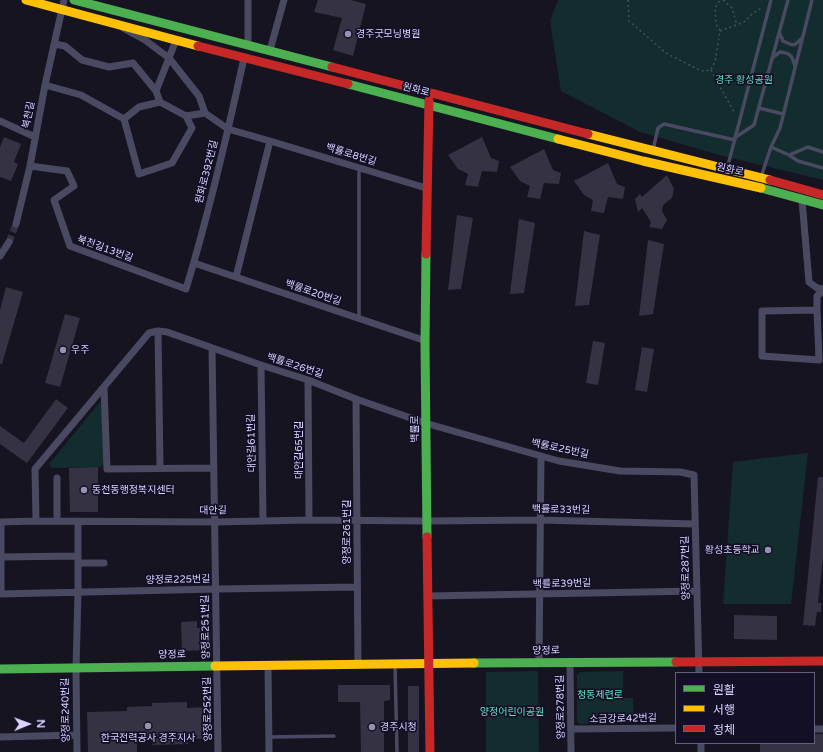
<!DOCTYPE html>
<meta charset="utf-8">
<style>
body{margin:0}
#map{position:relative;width:823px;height:752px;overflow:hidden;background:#161421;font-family:"Varela Round","Noto Sans KR",sans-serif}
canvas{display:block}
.legend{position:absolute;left:675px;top:672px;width:140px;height:72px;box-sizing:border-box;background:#130f26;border:1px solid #625e7d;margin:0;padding:5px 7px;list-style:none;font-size:12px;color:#d9d4ff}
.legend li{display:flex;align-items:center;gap:8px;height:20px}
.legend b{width:20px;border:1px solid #625e7d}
.north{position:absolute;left:8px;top:704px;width:40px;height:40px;-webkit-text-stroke:3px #130f26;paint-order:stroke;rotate:89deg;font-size:11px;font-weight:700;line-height:16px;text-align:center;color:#d9d4ff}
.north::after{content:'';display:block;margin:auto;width:14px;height:18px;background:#d9d4ff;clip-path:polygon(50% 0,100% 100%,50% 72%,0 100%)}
</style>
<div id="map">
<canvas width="823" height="752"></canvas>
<ul class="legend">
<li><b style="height:5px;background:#4caf50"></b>원활</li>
<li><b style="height:5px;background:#ffc107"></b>서행</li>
<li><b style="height:5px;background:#c62828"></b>정체</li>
</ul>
<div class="north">N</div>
</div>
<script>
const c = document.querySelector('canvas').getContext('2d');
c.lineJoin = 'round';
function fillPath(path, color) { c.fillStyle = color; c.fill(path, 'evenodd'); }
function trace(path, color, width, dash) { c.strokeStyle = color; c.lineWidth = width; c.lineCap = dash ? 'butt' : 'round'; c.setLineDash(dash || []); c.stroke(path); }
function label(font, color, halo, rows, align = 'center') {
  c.font = font + ' "Varela Round","Noto Sans KR",sans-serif'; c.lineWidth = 3.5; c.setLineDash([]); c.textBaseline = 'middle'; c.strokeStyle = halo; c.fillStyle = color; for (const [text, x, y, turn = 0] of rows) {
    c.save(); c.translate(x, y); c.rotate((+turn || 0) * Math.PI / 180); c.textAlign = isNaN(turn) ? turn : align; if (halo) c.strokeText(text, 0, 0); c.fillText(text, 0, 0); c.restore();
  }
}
fillPath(new Path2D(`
 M558,0H823V180L719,155L640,132L561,91L550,21Z
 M105,396L104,463L101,467L51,468L49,464Z
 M808,453L791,604H723L733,462Z
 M538,671L539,752H486V672Z
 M623,671V698H633L634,722L580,724L577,722V675L580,672Z`), '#132c2d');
fillPath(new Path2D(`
 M318,0H351L366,4L353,56L333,50L342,18L314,12Z
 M4,137L21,144L14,162L18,164L11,181L0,177V147Z
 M482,137L491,158L499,161L497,172L482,171L478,187L465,185L468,174L458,169L448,155Z
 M544,149L553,170L561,173L559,184L544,183L540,199L527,197L530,186L520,181L510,167Z
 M608,163L617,184L625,187L623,199L608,197L604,213L591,211L593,200L584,195L574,181Z
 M667,175L674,189L672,198L663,205L662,211L667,220L662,229L649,227L651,222L642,208L638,212L635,199L640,194L642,197Z
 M457,215L473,218L461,289L448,290Z
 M519,219L535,223L524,293L510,294Z
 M584,231L600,235L589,305L575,306Z
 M648,240L664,244L653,314L639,316Z
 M6,287L23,292L2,364H0V310Z
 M65,314L80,318L60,387L45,383Z
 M593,341L605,343L598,385L586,383Z
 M642,347L654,349L647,392L635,390Z
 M56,399L68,408L27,463L0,444V426L24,443Z
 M98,467V512H70L69,468Z
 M818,477H823V558L818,603H821V612H817L815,626L803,625Z
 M734,615L777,616V640L734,639Z
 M197,621V628H210L211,650L182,651L181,622Z
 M338,685H390V700L384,701V752H361L360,702H338Z
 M408,686H419V752H408Z
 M187,702V708L208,707L209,739H187L188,744L152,745V739L137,740V752H88L87,712L127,711V707L152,706V703Z
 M814,734H823V752H760V743H814Z`), '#343243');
trace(new Path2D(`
 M9,242L16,224`), '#333142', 7, [7, 3.5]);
trace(new Path2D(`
 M628,0L629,21L666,53L701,71L711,70L715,61L720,31L716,24L715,8L720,0
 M723,0L732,8L737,25
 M720,31L744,22L753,13L763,7
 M711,70L735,114`), '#44505f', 1.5, [2, 3]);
trace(new Path2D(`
 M779,32L783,41C793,46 794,47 802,38
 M772,58L780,52C791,53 792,56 795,66
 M759,108L783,114
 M736,137L754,125L788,0
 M771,147L789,155L808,147L823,152
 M653,150L658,128L664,124L735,140
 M789,155L798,161L823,168
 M727,169L771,0
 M761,177L771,147L780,128L812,0
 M359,319V168
 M395,665L397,752
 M269,737L334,736`), '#4a4962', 3.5);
trace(new Path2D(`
 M123,28L145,40L169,58L199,96L205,113
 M176,40L156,91L160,102L186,116L205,113
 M54,44L65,46L82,60L109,67L133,63L156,91
 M248,45V0
 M270,50L284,0
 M45,85L81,95L124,119L139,107L160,102
 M205,113L228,129L270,141L426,188
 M124,119L139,174L172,163L192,128L186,116
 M0,121L35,137
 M30,166L67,171L74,186L54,200L70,246L186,289C209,213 227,136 244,58
 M802,200L809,282L817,288L823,289
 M16,224L30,166L45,85L64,0
 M0,256L9,242
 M194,263L426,341
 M236,277L270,141
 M817,310L762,311V356L819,360
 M158,331L160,468
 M212,348L218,752
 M819,360L817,310V296L823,291
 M261,365L263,520
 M308,380L309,520
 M104,387L107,469L214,468
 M356,399L358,664
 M36,521L35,469L149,333L158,331L167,332L261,365L308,380L356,399L425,423L541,456L559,461L620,471L680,472L694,475L699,673
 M57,521V478
 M0,522L36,521L215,522L309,520L427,521L540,520L695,524
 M0,557L78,556
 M78,563H104
 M0,594L216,589L357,587
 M1,594V522
 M428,596L697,591
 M539,662L541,456
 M570,662L571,752
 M268,665L269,752
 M571,729L676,728
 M814,729H823
 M0,737L77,735
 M701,743V752
 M77,752L76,668L78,593V521`), '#4a4962', 7);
trace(new Path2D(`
 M74,0L332,67
 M348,84L558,139
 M761,188L823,205
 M426,254L425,344L427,537
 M474,663L676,662
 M0,669L215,666`), '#4caf50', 9);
trace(new Path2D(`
 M26,0L198,46
 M588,134L770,180
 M558,139L643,161L761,188
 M215,666L474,663`), '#ffc107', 9);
trace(new Path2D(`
 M198,46L348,84
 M332,67L588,134
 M770,180L823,195
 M426,254L429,100
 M427,537L430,752
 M676,662L823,661`), '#c62828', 9);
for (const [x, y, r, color] of [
 [348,34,4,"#9591b1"],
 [63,350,4,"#9591b1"],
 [84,490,4,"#9591b1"],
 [768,550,4,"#9591b1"],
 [148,726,4,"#9591b1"],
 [372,727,4,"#9591b1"]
]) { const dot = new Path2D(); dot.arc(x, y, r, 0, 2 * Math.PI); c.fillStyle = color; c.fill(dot); trace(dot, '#130f26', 1.5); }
label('10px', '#d9d4ff', '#130f26', [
 ["경주굿모닝병원",356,34],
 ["우주",71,350],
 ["동천동행정복지센터",92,490],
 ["황성초등학교",760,550,"right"],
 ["경주시청",380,727],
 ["한국전력공사 경주지사",148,738,"center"]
], 'left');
label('10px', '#5fe0c0', '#130f26', [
 ["경주 황성공원",744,80],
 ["청동제련로",600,695],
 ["양정어린이공원",512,712]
]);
label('10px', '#d9d4ff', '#130f26', [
 ["원화로",416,90,14],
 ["북천길",29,115,-79],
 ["백률로8번길",351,155,17],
 ["원화로",730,170,13],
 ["원화로392번길",207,172,-76],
 ["북천길13번길",105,249,20],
 ["백률로20번길",313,293,19],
 ["백률로26번길",295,366,18],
 ["백률로",415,429,-90],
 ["대안길61번길",252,443,-91],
 ["백률로25번길",560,449,12],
 ["대안길65번길",299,450,-90],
 ["백률로33번길",561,510,1],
 ["대안길",213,511,-1],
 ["양정로261번길",347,532,-90],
 ["양정로287번길",686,568,-91],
 ["양정로225번길",178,580,-1],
 ["백률로39번길",562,584,-1],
 ["양정로251번길",206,627,-91],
 ["양정로",546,651,-1],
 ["양정로",172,655,-1],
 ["양정로278번길",561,707,-91],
 ["양정로252번길",208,709,-91],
 ["양정로240번길",66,710,-91],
 ["소금강로42번길",623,719,-1]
]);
</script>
